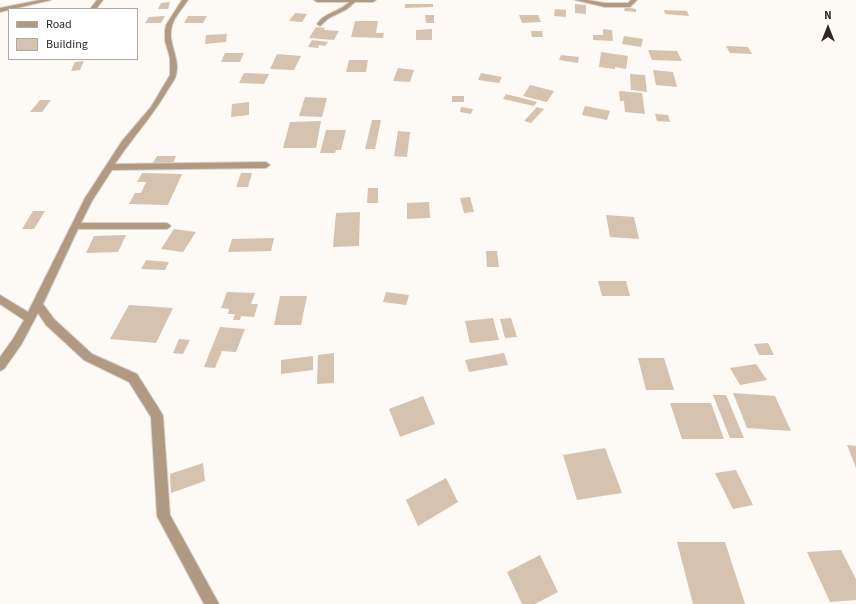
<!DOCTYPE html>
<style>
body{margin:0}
#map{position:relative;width:856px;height:604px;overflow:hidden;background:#fdf9f5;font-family:"Source Sans 3",sans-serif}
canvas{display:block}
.legend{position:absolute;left:8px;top:8px;width:130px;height:52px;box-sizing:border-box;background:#fff;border:1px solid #aca9a6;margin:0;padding:5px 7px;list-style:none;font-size:12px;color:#2f2821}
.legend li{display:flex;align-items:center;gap:8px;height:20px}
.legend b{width:20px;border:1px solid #aca9a6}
.north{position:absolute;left:808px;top:8px;width:40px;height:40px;-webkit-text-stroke:3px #fff;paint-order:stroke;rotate:0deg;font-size:11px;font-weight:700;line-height:16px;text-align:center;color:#2f2821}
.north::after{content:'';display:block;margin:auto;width:14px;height:18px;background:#2f2821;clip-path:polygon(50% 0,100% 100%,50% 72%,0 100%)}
</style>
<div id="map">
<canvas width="856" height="604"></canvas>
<ul class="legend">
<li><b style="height:5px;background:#b09a81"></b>Road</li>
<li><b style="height:11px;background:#d5c3b0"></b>Building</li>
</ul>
<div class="north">N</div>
</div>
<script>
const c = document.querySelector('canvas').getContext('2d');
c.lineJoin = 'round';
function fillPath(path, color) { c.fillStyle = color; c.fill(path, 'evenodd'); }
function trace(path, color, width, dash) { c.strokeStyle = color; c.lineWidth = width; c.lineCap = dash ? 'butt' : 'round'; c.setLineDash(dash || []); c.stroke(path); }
fillPath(new Path2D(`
 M170,2L168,9H158L161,3Z
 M405,4H433V7L405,8Z
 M575,4L586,5V14L575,13Z
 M625,7L636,9V12L624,11Z
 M555,9L566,10V17L554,16Z
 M664,10L687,11L689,16L665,14Z
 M295,13L307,14L302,22L289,21Z
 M425,15H434V23H426Z
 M519,15H538L541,22L522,23Z
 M165,16L161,23H145L149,17Z
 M188,16H207L203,23H184Z
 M355,21H378L376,33H384L383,38L351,37Z
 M316,27L325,28L324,30L339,31L334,40L309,38Z
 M432,29V40H416V30Z
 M603,29L612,30L613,41L593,40V35H603Z
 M531,31H542L543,37H532Z
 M227,34L226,42L205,44L206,35Z
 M624,36L643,39L641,47L622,44Z
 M312,40L328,42L325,46L319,45L318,48L308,47Z
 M726,46L748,47L752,54L730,53Z
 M648,50L677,51L682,61L652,60Z
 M601,52L628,56L626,69L615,67V69L599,67Z
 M225,53H244L240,62H221Z
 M277,54L301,56L294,70L270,69Z
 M561,55L579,57L578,63L559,60Z
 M349,60H368L366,72H346Z
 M84,61L80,70L71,71L75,62Z
 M398,68L414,70L410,82L393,81Z
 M653,70L673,72L677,87L656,85Z
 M244,73L269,74L264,84L239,83Z
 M481,73L502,77L499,83L478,80Z
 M630,74L645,75L647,92L631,90Z
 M530,85L554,91L547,102L523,96Z
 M619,91L642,93L645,114L625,112L624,101H620Z
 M506,94L537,102L534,106L503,99Z
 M452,96H464V102H452Z
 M305,97L327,98L322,117L299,116Z
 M40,100H51L42,112H30Z
 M249,102V115L231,117L232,104Z
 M585,106L610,111L607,120L582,115Z
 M461,107L473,109L471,114L460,112Z
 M537,107L544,109L531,123L524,121Z
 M655,114L668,115L670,122L657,121Z
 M372,120H381L375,149H365Z
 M321,121L316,148H283L290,122Z
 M326,130H346L341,150H336L335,153H320Z
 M398,131L410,132L407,157L394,156Z
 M157,156H176L173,163H153Z
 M142,173L182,174L168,205L129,204L135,193H141L146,182H137Z
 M241,173H252L248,187H236Z
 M368,188H378V203H367Z
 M470,197L474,212L464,213L460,198Z
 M429,202L430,218L407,219V203Z
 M33,211H45L34,229H22Z
 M360,212L359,246L333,247L336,213Z
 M606,215L634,217L639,239L610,237Z
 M174,229L196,232L183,252L161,249Z
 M126,235L118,252L86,253L94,236Z
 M274,238L271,251L228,252L232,239Z
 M486,251H497L499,267H487Z
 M146,260L169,262L165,270L141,269Z
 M598,281H626L630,296H602Z
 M227,292L255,293L251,304H258L254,317L241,316L240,320H233L235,314H228L229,309L221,308Z
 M386,292L409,295L406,305L383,302Z
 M280,296H307L301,325H274Z
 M129,305L173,308L156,343L110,339Z
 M493,318L499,340L470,343L465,321Z
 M511,318L517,337L505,338L500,319Z
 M220,327L245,329L236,352L222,351L215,368L204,367Z
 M179,339L190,340L183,354L173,353Z
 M768,343L774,355H759L754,344Z
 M334,353V383L317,384L318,355Z
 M504,353L508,365L469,372L465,360Z
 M313,356V370L281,374V360Z
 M638,358H664L674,390H646Z
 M756,364L767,380L740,385L730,368Z
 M733,393L775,396L791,431L747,428Z
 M713,395H726L744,438H730Z
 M423,396L435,424L400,437L389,409Z
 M670,403H711L724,439H682Z
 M847,445L856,446V468Z
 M605,448L622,493L577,500L563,455Z
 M203,463L205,481L171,493L170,474Z
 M736,470L753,505L733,509L715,473Z
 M446,478L458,502L418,526L406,500Z
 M677,542H725L745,604H693Z
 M841,550L856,579V600L830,602L807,552Z
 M540,555L558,592L535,604H522L507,572Z`), '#d5c3b0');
const minor = new Path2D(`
 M40,0H51L0,12V8Z
 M97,0H103L96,9H90Z
 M182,0H188C183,8 174,17 172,26C167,43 181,59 176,75C175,80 170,86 167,91C152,117 131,139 115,164L266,162L270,165L266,168L112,170L92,201L81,223H167L171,226L167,229H78L43,304L54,319L92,354L137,374L161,412L163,416L170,515L219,604H204L157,516L151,417L129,382L84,360L46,325L38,313L21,345L4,369L0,371V357L13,339L24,320L0,304V295L28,312L85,198L122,141L151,107L170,75V58L165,41V31L166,25Z
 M314,0H376L373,2H355L347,9L329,18L320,26L317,24C325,12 340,12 349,2H317Z
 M575,0H587L605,3H628L631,0H637L630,7H605Z`);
trace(minor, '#d8d3cf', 2);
fillPath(minor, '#b09a81');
</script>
